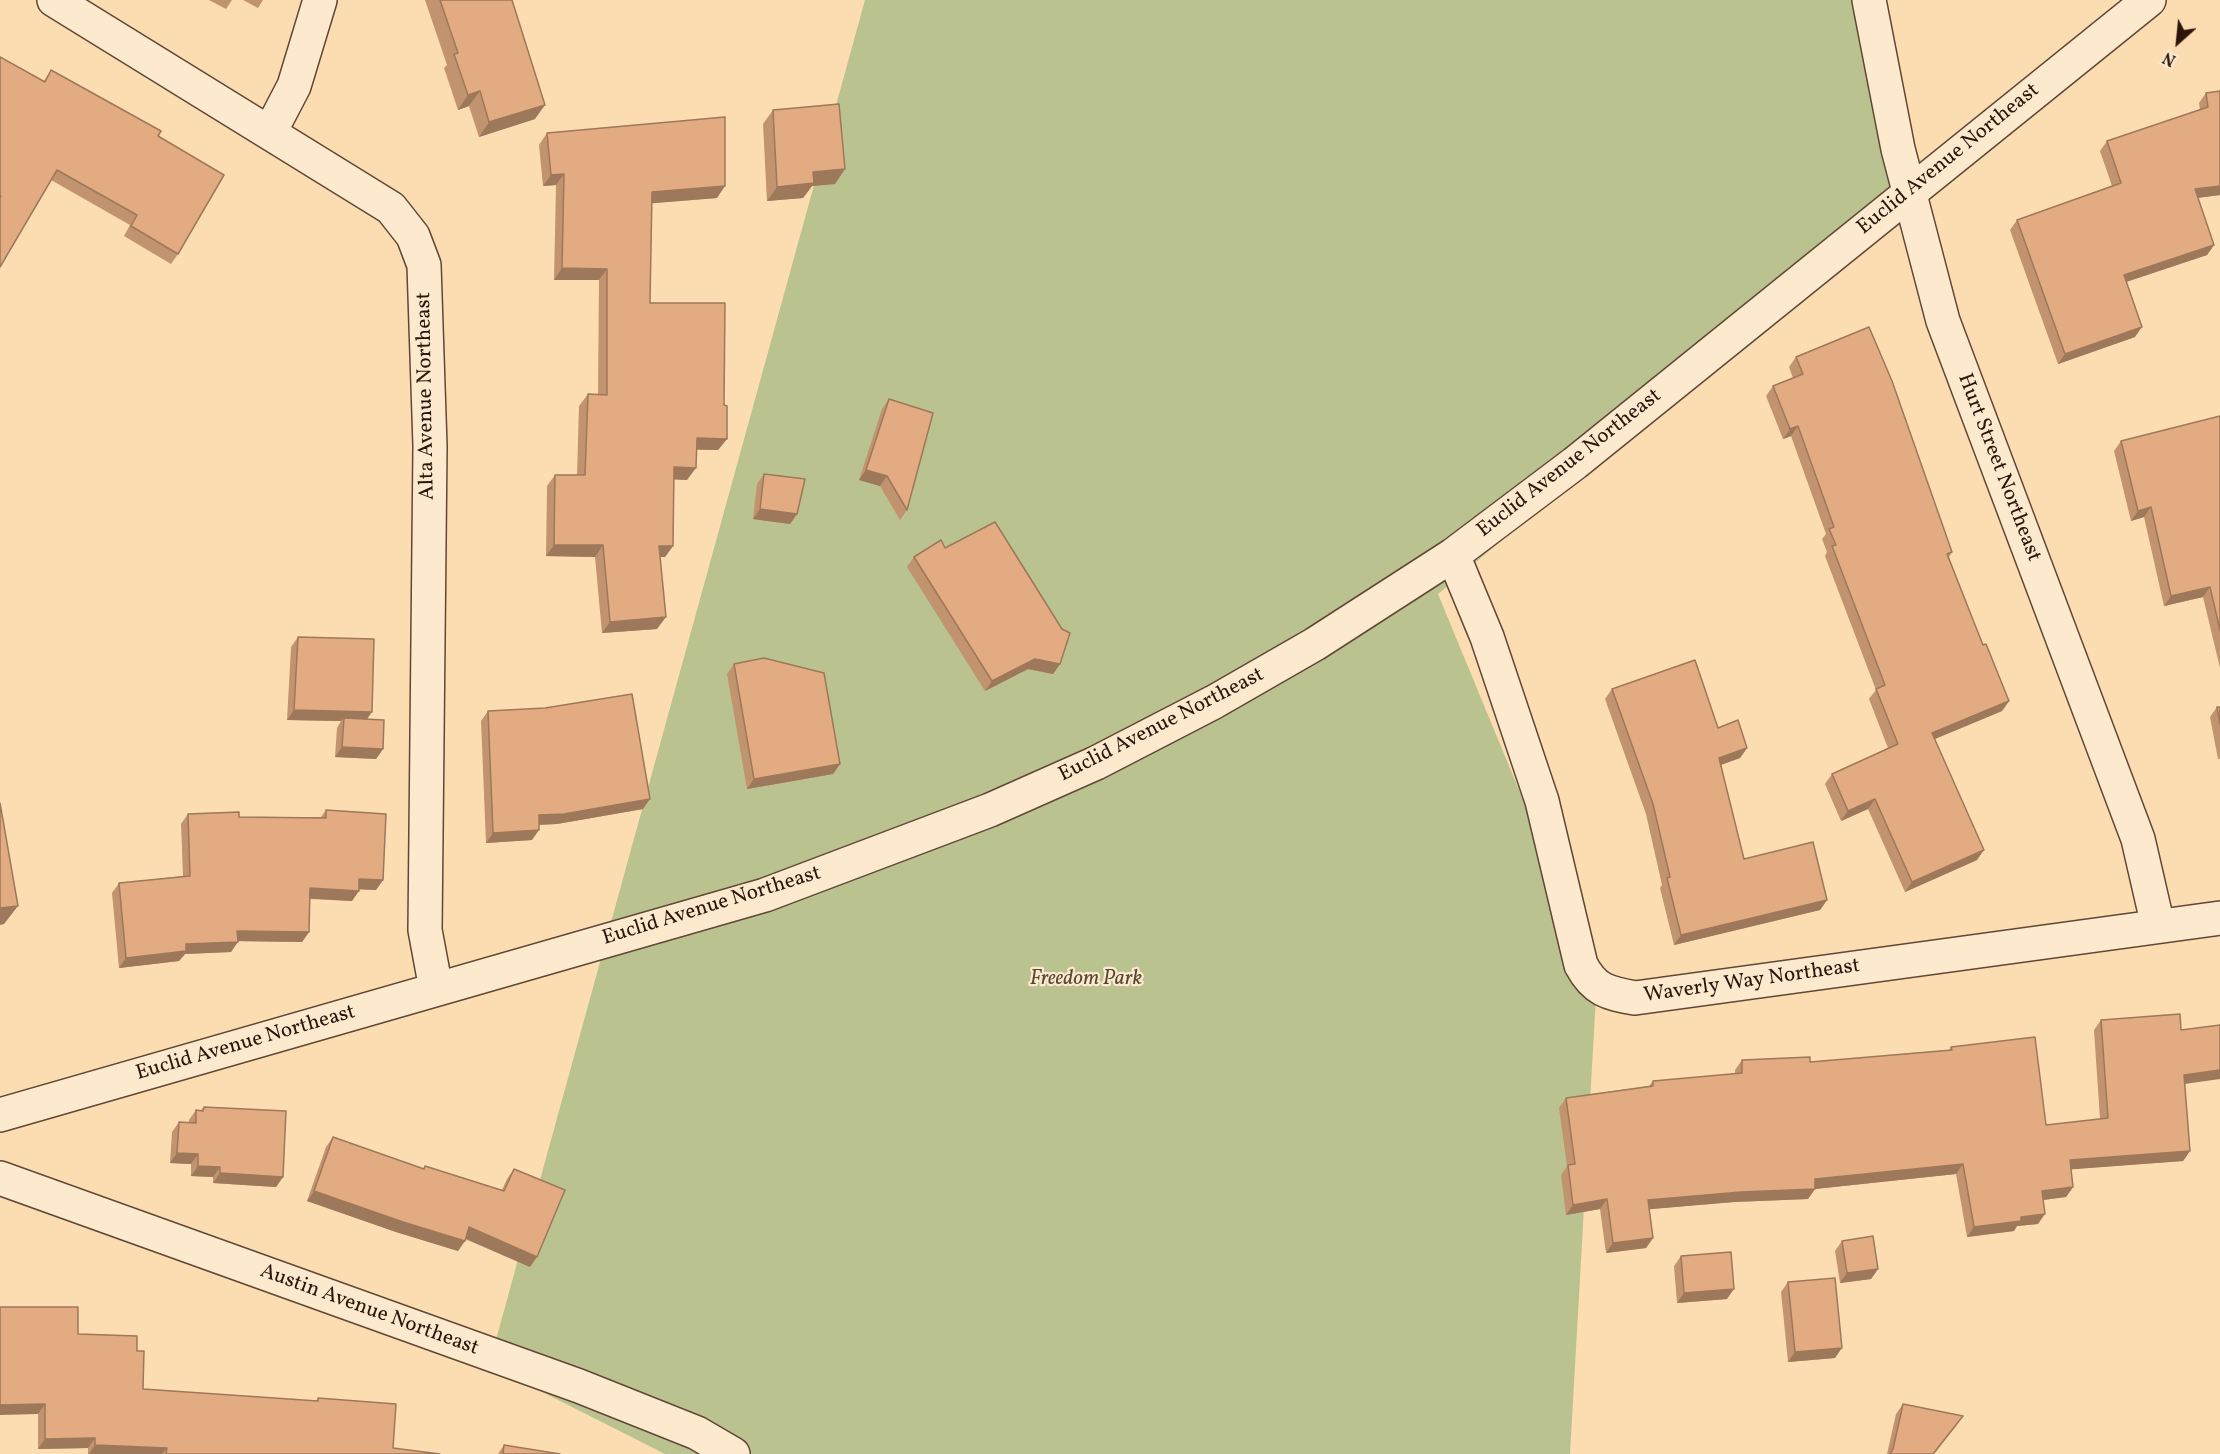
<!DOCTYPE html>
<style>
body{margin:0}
#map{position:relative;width:2220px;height:1454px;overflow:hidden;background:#fcddb2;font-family:Vollkorn,serif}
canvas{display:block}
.north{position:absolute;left:2148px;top:12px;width:60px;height:60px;-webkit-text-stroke:4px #fde9cd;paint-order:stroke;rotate:207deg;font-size:16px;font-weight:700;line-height:24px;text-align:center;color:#2d150c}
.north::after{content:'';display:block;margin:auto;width:21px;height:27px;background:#2d150c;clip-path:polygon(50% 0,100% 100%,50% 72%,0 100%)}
</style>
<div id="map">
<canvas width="2220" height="1454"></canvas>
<div class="north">N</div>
</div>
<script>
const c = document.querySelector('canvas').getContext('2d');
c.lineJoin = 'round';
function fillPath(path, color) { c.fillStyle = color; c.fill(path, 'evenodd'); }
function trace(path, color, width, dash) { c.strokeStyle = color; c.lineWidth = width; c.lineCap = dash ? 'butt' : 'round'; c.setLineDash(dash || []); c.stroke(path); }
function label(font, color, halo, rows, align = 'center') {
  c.font = font + ' Vollkorn,serif'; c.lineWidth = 4.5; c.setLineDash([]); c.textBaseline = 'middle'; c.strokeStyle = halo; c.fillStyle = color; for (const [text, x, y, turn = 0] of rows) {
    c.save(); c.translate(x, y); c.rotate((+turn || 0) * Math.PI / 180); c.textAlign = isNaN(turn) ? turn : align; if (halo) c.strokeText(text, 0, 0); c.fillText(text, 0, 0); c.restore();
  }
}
fillPath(new Path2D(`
 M865,0H1876L1916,191L1438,594L1597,979L1570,1454H665L489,1365Z`), '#bac290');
const minor = new Path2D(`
 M54,0L391,208L413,236L424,265L430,446L425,930L436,989
 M1869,0L1898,149L1943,321L2138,839L2158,926
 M270,132L294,86L320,0
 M1453,555L1487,637L1542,801L1581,965C1595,991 1608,993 1635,998L2220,918
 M0,1115L765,895L990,810L1096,763L1214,702L1315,644L1453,555L1575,463L2149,0
 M0,1178L579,1386L697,1433L733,1454`);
trace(minor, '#614736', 36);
trace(minor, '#fde9cd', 33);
fillPath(new Path2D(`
 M209,0H232L226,9Z
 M243,0H263L258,8Z
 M425,0H512L535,119L479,137L469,106L458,110L444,68L447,65Z
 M0,57L44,81L51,70L158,136L178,254L171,264L124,236L130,225L51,180L0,267Z
 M2220,91V195L2198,198L2214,245L2207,255L2126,282L2135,337L2058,364L2010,230L2017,220L2112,186L2100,151L2107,141L2200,110L2199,103L2206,93Z
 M773,110L835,184L812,186L803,198L767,201L763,124Z
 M547,133L717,198L652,203L650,303L724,405L727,439L718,450H696L687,480L674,479L673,546L665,557H660L657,629L602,633L595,557L546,556L547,486L555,475H577L579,406L588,394L598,395L599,280H554L556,185L543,186L539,145Z
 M1796,357L1952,552L1949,557L1983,645L2009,701L2002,711L1935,739L1977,860L1905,892L1868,809L1841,821L1825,784L1832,774L1888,748L1869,699L1876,690L1825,556L1827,552L1822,539L1826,534L1791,436L1783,439L1766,396L1773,386L1793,378L1789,367Z
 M889,399L907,510L900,520L880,486L859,480L882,409Z
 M2220,416V668L2203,597L2164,606L2144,517L2131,521L2114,451L2121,441Z
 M764,474L797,514L790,524L753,519L757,484Z
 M945,548L1060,664L1053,674L1028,669L985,691L907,567L914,557Z
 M298,637L366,719L383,749L376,759L335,757L337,728L341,721L287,720L291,647Z
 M734,664L840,764L833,774L747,789L727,674Z
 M1612,689L1718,728L1747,748L1740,758L1721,765L1744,859L1827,900L1820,910L1674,945L1660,888L1662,885L1646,814L1605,699Z
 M2217,707H2220V759H2218L2210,717Z
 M488,711L643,809L557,824L539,825L532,840L486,843L481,721Z
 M326,810L383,880L376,890L359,889L352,901L309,899V932L302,942L237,941L231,952L185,954L179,961L119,968L112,893L119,883L183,876L181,824L188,814L239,817H321Z
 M2101,1020L2185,1084L2190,1151L2183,1161L2071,1169L2073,1187L2066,1197L2043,1200L2038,1224L2017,1226L2014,1231L1967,1237L1956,1174L1815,1189L1808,1199L1734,1202L1649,1209L1653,1238L1646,1248L1606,1253L1600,1209L1566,1215L1561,1175L1567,1166L1559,1108L1566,1098L1649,1086L1653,1081L1735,1074V1070L1742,1060L1810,1062L1949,1050L1951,1047L2046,1125L2100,1119L2094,1030Z
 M204,1107L283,1177L276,1187L213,1183V1177L191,1176V1164L170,1163L172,1132L179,1122L189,1123V1120L196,1110H201Z
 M333,1137L423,1169L425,1166L502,1190L507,1179L514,1169L530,1267L465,1239L458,1251L396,1232L307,1201L326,1147Z
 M1842,1241L1878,1269L1871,1279L1840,1283L1835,1251Z
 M1681,1256L1727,1299L1677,1303L1674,1266Z
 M1788,1282L1835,1358L1788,1362L1781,1292Z
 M78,1334L137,1351L143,1389L316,1401L318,1398L393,1448L440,1454H88V1448L38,1449V1414Z
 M1903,1404L1956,1426L1934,1454H1887L1896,1414Z
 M504,1445L560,1454H498Z`), '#c2936f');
fillPath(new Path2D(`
 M480,91L469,106L458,110L468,95Z
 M545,105L535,119L479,137L489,122Z
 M845,169L835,184L812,186L803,198L767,201L777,187L813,172Z
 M564,174L556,185L543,186L551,175Z
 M725,186L717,198L644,204L652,192Z
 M2220,186V195L2188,199L2195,189Z
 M2214,245L2207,255L2117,285L2124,275Z
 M562,268L607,269L599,280H554Z
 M2142,327L2135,337L2058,364L2065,354Z
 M1798,426L1791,436L1783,439L1790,429Z
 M697,438L727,439L718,450L688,449Z
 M674,467L696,468L687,480L665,479Z
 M866,470L887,476L880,486L859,480Z
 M2151,507L2144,517L2131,521L2138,511Z
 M760,509L797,514L790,524L753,519Z
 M554,545H603L595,557L546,556Z
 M659,546H673L665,557H651Z
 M2210,587L2203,597L2164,606L2171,596Z
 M666,617L657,629L602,633L610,622Z
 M1035,659L1060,664L1053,674L1028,669L985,691L992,681Z
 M2009,701L2002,711L1925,743L1932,733Z
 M294,710L372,712L365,722L344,718L341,721L287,720Z
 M342,747L383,749L376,759L335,757Z
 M1747,748L1740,758L1712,768L1719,758Z
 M840,764L833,774L747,789L754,779Z
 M650,799L643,809L557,824L532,825L539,815Z
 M1875,799L1868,809L1841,821L1848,811Z
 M539,830L532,840L486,843L493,833Z
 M1984,850L1977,860L1905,892L1912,882Z
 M359,879L383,880L376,890L352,889Z
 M310,888L359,891L352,901L303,898Z
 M1827,900L1820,910L1674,945L1681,935Z
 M18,906L4,924L0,925V908Z
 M237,931L309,932L302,942L230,941Z
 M238,942L231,952L185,954L179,961L119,968L126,958L186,944Z
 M2220,1070V1079L2177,1085L2184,1075Z
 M2190,1151L2183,1161L2063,1170L2070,1160Z
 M177,1153L198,1154L191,1164L170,1163Z
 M1963,1164L1956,1174L1815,1189L1808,1199L1734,1202L1641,1210L1648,1200L1815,1179Z
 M198,1166L220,1167L213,1177L191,1176Z
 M220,1173L283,1177L276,1187L213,1183Z
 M2073,1187L2066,1197L2035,1201L2042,1191Z
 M314,1191L465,1241L458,1251L396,1232L307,1201Z
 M1607,1199L1600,1209L1566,1215L1573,1205Z
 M2045,1214L2038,1224L2017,1226L2014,1231L1967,1237L1974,1227L2021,1217Z
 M469,1227L537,1257L530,1267L462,1237Z
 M1653,1238L1646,1248L1606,1253L1613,1243Z
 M1878,1269L1871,1279L1840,1283L1847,1273Z
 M1734,1289L1727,1299L1677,1303L1684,1293Z
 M1842,1348L1835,1358L1788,1362L1795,1352Z
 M45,1404L38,1414L0,1415V1405Z
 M95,1438L88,1448L38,1449L45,1439Z
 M95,1445L167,1448L162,1454H89Z`), '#9e785a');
const building = new Path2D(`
 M440,0H512L545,105L489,122L480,91L468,95L454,54L458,53Z
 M0,57L45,82L51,70L161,131L158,136L224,175L178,254L131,226L137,215L57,170L0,267V198L1,196H0Z
 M2220,91V186L2195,189L2214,245L2124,275L2142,327L2065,354L2017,220L2121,183L2107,141L2208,107L2206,93Z
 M839,104L845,169L813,172L814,183L777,187L773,110Z
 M725,117V186L652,192L650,303H725L724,405L727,406V439L697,438L696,468L674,467L673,546H659L666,617L610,622L603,545H554L555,475H585L588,394L607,395V269L562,268L564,174L551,175L547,133Z
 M1869,327L1892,381L1952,552L1947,554L1983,645L1986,644L2009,701L1932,733L1984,850L1912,882L1875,799L1848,811L1832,774L1898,744L1876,689L1885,685L1832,546L1836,545L1829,529L1834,527L1798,426L1790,429L1773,386L1803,374L1796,357Z
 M889,399L933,413L907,510L887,476L866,470Z
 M2220,416V630L2210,587L2171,596L2151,507L2138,511L2121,441Z
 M764,474L805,479L797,514L760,509Z
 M995,522L1062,629L1070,633L1060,664L1035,659L992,681L914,557L941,540L945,548Z
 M298,637L374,639L372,712L294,710Z
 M764,658L824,673L840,764L754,779L734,664Z
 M1695,660L1718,728L1738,720L1747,748L1719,758L1744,859L1813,842L1827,900L1681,935L1667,878L1670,877L1653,804L1612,689Z
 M632,694L650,799L564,814L539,815V830L493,833L488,711L545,708Z
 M2217,707H2220V724Z
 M344,718L384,720L383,749L342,747Z
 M0,803L18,906L0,908Z
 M326,810L386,814L383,880L359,879V891L310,888L309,932L237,931L238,942L186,944V951L126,958L119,883L190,876L188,814L239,812V817L326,818Z
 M2180,1014L2181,1030L2220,1025V1070L2184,1075L2190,1151L2070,1160L2073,1187L2042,1191L2045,1214L2021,1217V1221L1974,1227L1963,1164L1815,1179V1189L1741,1192L1648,1200L1653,1238L1613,1243L1607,1199L1573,1205L1568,1165L1575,1164L1566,1098L1653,1086V1081L1742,1073V1060L1810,1057V1062L1952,1050L1951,1047L2035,1037L2046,1125L2108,1118L2101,1020Z
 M204,1107L286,1111L283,1177L220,1173V1167L198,1166V1154L177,1153L179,1122L196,1123V1110L203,1111Z
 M333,1137L424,1169L425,1166L504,1191L514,1169L565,1190L537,1257L469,1227L465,1241L403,1222L314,1191Z
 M1873,1236L1878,1269L1847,1273L1842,1241Z
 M1731,1252L1734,1289L1684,1293L1681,1256Z
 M1835,1278L1842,1348L1795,1352L1788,1282Z
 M0,1307H78V1334L137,1336V1351H144L143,1389L318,1401V1398L396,1404L393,1448L440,1454H166L167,1448L95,1445V1438L45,1439V1404L0,1405Z
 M1903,1404L1963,1416L1933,1454H1890L1893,1449Z
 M504,1445L560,1454H503Z`);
fillPath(building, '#e2ab81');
trace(building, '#9e785a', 1.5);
label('21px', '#2d150c', '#fde9cd', [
 ["Euclid Avenue Northeast",1949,160,-39],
 ["Alta Avenue Northeast",427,396,-91],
 ["Euclid Avenue Northeast",1570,464,-38],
 ["Hurt Street Northeast",1998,468,69],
 ["Euclid Avenue Northeast",1162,726,-27],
 ["Euclid Avenue Northeast",712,907,-17],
 ["Waverly Way Northeast",1752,982,-8],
 ["Euclid Avenue Northeast",246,1044,-16],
 ["Austin Avenue Northeast",369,1311,20]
]);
label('italic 21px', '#574934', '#fde9cd', [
 ["Freedom Park",1086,980]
]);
</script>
